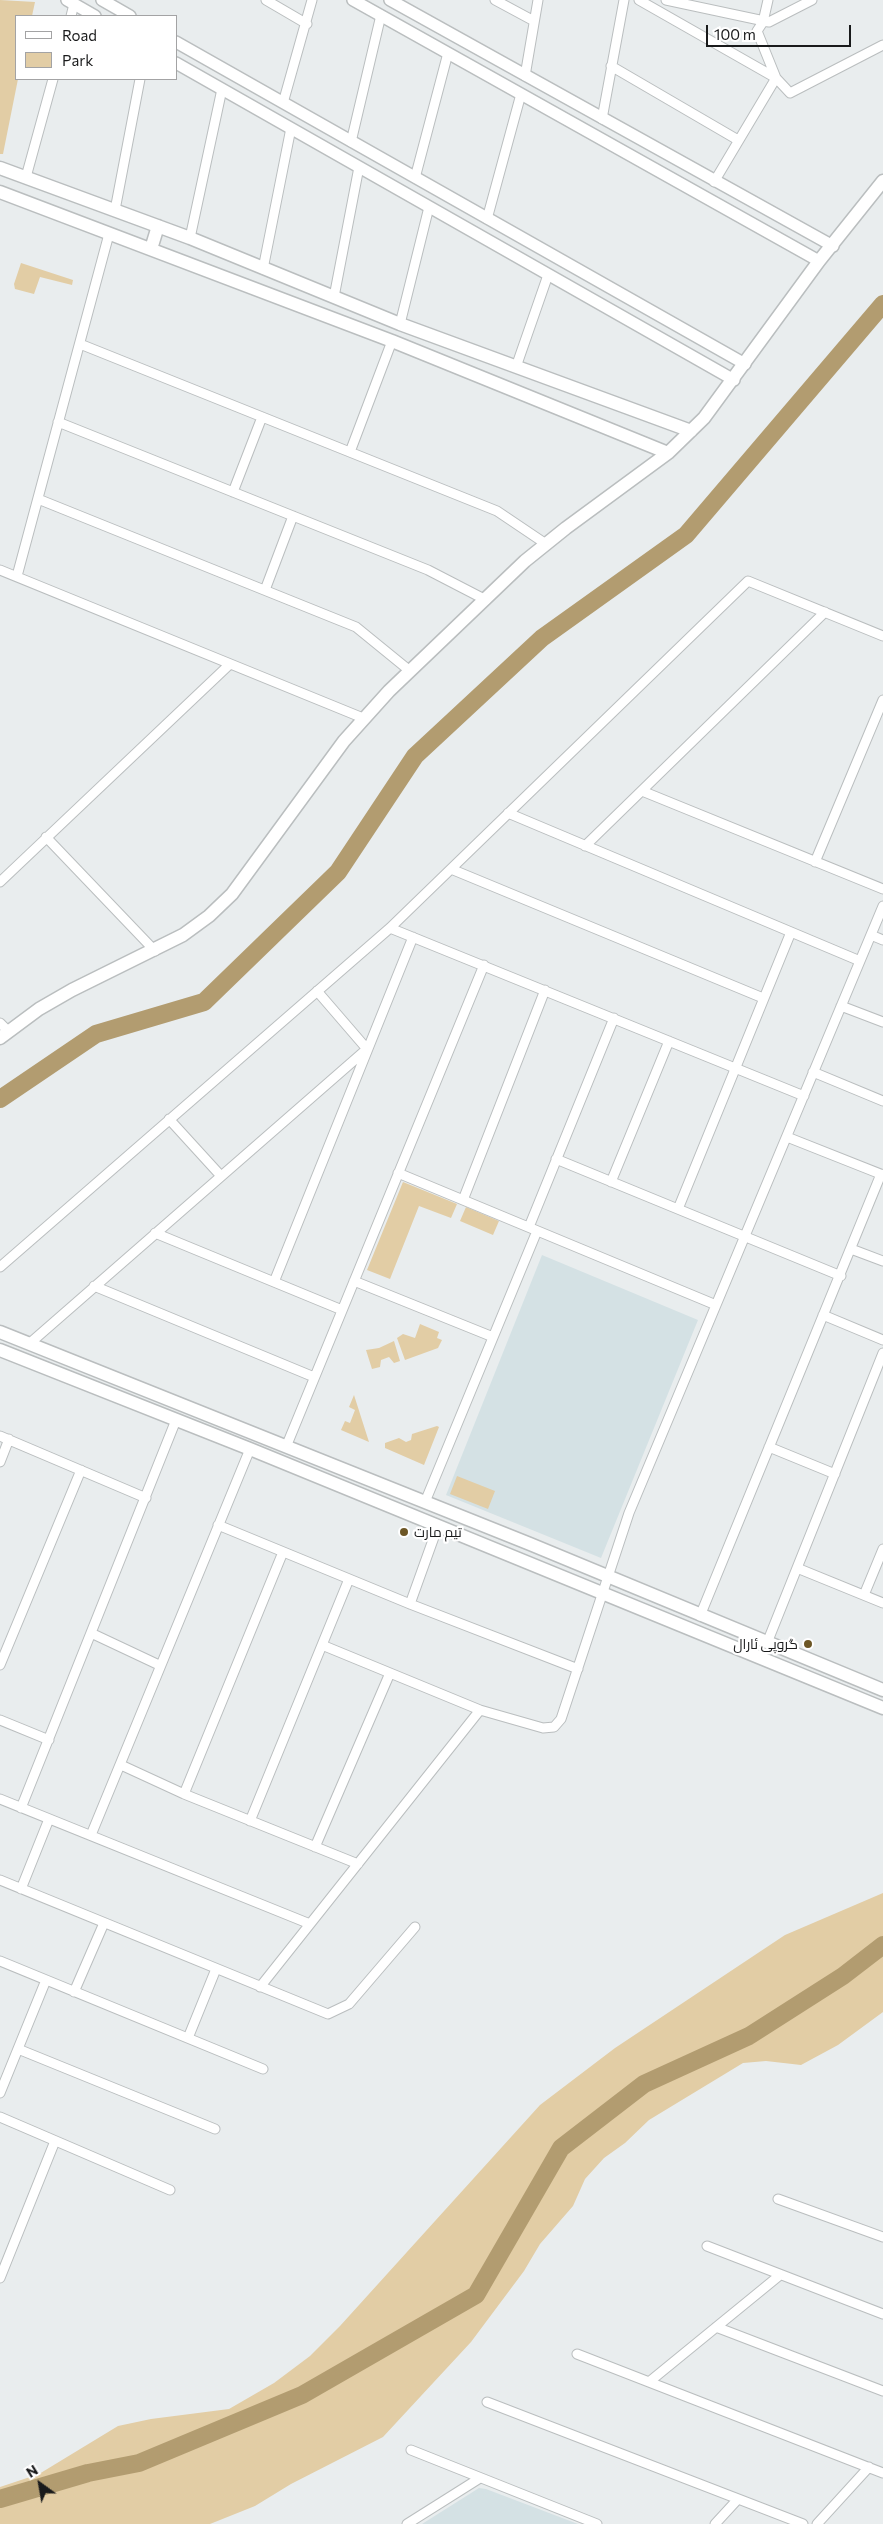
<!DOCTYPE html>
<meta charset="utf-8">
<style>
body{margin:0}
#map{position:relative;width:883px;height:2524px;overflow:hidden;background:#e9edee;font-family:Commissioner,sans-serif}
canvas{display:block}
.legend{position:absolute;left:15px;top:15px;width:162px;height:65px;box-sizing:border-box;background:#fff;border:1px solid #a3a3a4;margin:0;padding:6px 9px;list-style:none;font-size:15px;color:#191a1b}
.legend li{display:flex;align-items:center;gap:10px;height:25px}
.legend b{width:25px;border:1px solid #a3a3a4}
.north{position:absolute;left:15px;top:2459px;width:50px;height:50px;-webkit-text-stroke:4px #fff;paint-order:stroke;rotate:328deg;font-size:14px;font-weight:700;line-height:20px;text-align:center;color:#191a1b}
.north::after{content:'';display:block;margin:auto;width:18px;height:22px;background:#191a1b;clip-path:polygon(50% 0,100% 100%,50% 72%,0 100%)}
.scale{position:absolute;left:706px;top:25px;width:145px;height:22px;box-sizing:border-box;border:2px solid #191a1b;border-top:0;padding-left:6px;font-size:15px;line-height:18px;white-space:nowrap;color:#191a1b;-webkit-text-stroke:4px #fff;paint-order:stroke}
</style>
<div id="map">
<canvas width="883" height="2524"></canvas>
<ul class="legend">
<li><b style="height:6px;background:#fff"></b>Road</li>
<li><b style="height:14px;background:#e2cda5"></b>Park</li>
</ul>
<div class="north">N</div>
<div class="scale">100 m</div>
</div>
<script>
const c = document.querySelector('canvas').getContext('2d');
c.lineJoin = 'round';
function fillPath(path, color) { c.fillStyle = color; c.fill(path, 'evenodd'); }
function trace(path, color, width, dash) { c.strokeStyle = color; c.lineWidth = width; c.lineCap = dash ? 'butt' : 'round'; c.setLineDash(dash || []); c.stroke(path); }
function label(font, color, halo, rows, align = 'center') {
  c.font = font + ' Commissioner,Cairo,sans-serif'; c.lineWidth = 4.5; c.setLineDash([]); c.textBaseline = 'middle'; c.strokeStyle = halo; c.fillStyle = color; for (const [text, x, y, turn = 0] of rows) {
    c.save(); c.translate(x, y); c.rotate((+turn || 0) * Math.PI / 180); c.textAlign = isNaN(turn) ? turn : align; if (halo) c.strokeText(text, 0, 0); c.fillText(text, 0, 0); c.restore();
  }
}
fillPath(new Path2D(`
 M542,1255L698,1320L601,1558L446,1495Z
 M479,2488L486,2489L578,2524H422Z`), '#d4e1e4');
fillPath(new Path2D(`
 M0,0L35,2L32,16H16V79H18L3,154H0Z
 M21,263L73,280L72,285L40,277L34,294L15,289L14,284Z
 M403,1182L457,1204L451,1218L419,1206L390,1279L367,1270Z
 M466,1207L499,1221L493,1235L460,1221Z
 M420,1324L439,1332L437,1338L442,1340L438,1348L405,1360L397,1338L403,1334L415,1338Z
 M394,1341L400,1361L394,1363L389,1357L381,1360L380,1367L372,1369L366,1350L379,1348Z
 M354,1395L369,1442L341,1430L345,1421L350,1423L355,1410L349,1407Z
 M437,1426L439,1427L424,1465L385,1448V1443L399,1438L406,1442L411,1440L412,1434Z
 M457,1476L495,1491L488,1509L450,1494Z
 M883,1893V2012L838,2045L801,2065L766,2061L743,2063L649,2120L625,2143L604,2158L585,2179L573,2206L540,2244L524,2271L471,2342L383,2437L291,2484L255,2506L210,2524H0V2487L39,2474L118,2426L151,2419L229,2409L274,2383L310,2356L340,2326L540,2105L615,2048L785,1935Z`), '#e2cda5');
trace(new Path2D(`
 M0,1099L96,1034L204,1002L338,872L415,756L542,638L686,535L883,304
 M0,2499L88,2473L139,2463L302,2395L476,2295L561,2148L644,2084L749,2036L843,1976L883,1945`), '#b29c70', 18);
const minor = new Path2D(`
 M266,0L307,24
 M495,0L534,21
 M639,0L776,78
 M666,0L769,22L812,0
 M768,0L763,22L757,31L776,78L790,93L883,45
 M71,16L74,4
 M611,66L738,140
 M525,76L538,0
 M283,103L312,0
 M602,119L624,0
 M351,142L381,15
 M26,177L53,79
 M415,178L448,53
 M714,182L776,78
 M115,210L140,79
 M487,219L521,94
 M190,238L222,89
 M263,269L291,128
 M334,297L359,167
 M400,324L429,207
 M80,344L497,511L546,544
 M516,367L548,275
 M58,422L428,570L486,600
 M350,452L392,341
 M233,492L262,417
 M38,499L356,627L410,671
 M0,570L363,718
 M17,576L109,234
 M265,590L293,516
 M642,791L883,889
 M508,813L860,961
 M46,837L155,951
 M585,846L825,612
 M815,862L883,700
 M451,869L763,998
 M0,882L230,664
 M390,928L804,1096
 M871,935L883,940
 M841,1006L883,1022
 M0,1023L8,1031
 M813,1072L883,1101
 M169,1119L221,1176
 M787,1137L883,1175
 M556,1159L841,1276
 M398,1173L716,1305
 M611,1182L669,1041
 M463,1200L545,990
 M678,1209L791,932
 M529,1227L614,1018
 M155,1233L342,1310
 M851,1249L883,1261
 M0,1267L390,928L748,581L883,636
 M354,1281L493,1337
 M274,1282L413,937
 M94,1286L314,1377
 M823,1315L883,1340
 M29,1344L367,1049L317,991
 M0,1436L146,1498
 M286,1447L484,965
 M769,1447L835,1474
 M0,1462L9,1439
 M425,1502L537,1231
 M218,1525L410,1604L578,1669
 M797,1568L883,1603
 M864,1595L883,1549
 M410,1604L438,1526
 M700,1616L881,1174
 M91,1633L159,1665
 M767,1643L883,1353
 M322,1645L480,1710L543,1728L554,1727L561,1719L629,1513L883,906
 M0,1665L81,1470
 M0,1720L49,1740
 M121,1765L184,1794L358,1864
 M184,1794L283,1552
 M0,1799L310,1924
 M21,1808L176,1420
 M250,1821L349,1579
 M91,1835L250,1449
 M315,1847L390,1673
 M0,1880L328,2014L349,2004L415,1927
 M21,1889L49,1819
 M0,1961L263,2069
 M260,1987L480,1710
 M74,1992L104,1923
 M188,2038L216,1969
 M18,2049L215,2129
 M0,2093L46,1980
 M0,2117L170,2190
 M778,2199L883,2237
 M707,2246L883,2314
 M0,2278L55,2141
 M716,2327L883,2391
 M577,2354L883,2473
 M649,2382L780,2275
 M487,2402L803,2524
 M411,2450L597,2524
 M407,2524L480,2478
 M715,2524L738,2499
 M817,2524L869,2467`);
const tertiary = new Path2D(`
 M67,0L95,16
 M102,0L130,16
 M353,0L819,261
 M390,0L833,246
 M176,42L745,364
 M176,63L734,380`);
const secondary = new Path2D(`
 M0,168L190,238L400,324L691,431
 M0,192L392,341L668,453
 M151,249L158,226
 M0,1038L39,1009L72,990L183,935L209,916L232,894L344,741L389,691L525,561L566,528L668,453L704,418L819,261L883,181
 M0,1332L530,1544L883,1690
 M0,1350L250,1449L883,1708`);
trace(minor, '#babebf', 11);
trace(tertiary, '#babebf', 14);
trace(secondary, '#babebf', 15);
trace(minor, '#fff', 9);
trace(tertiary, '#fff', 11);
trace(secondary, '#fff', 12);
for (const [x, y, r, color] of [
 [404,1532,5,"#6c5625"],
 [808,1644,5,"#6c5625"]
]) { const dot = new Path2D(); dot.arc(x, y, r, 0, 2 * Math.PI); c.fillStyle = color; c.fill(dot); trace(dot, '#fff', 2); }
label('14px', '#191a1b', '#fff', [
 ["تیم مارت",414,1532],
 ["گروپی ئارال",798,1644,"right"]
], 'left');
</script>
